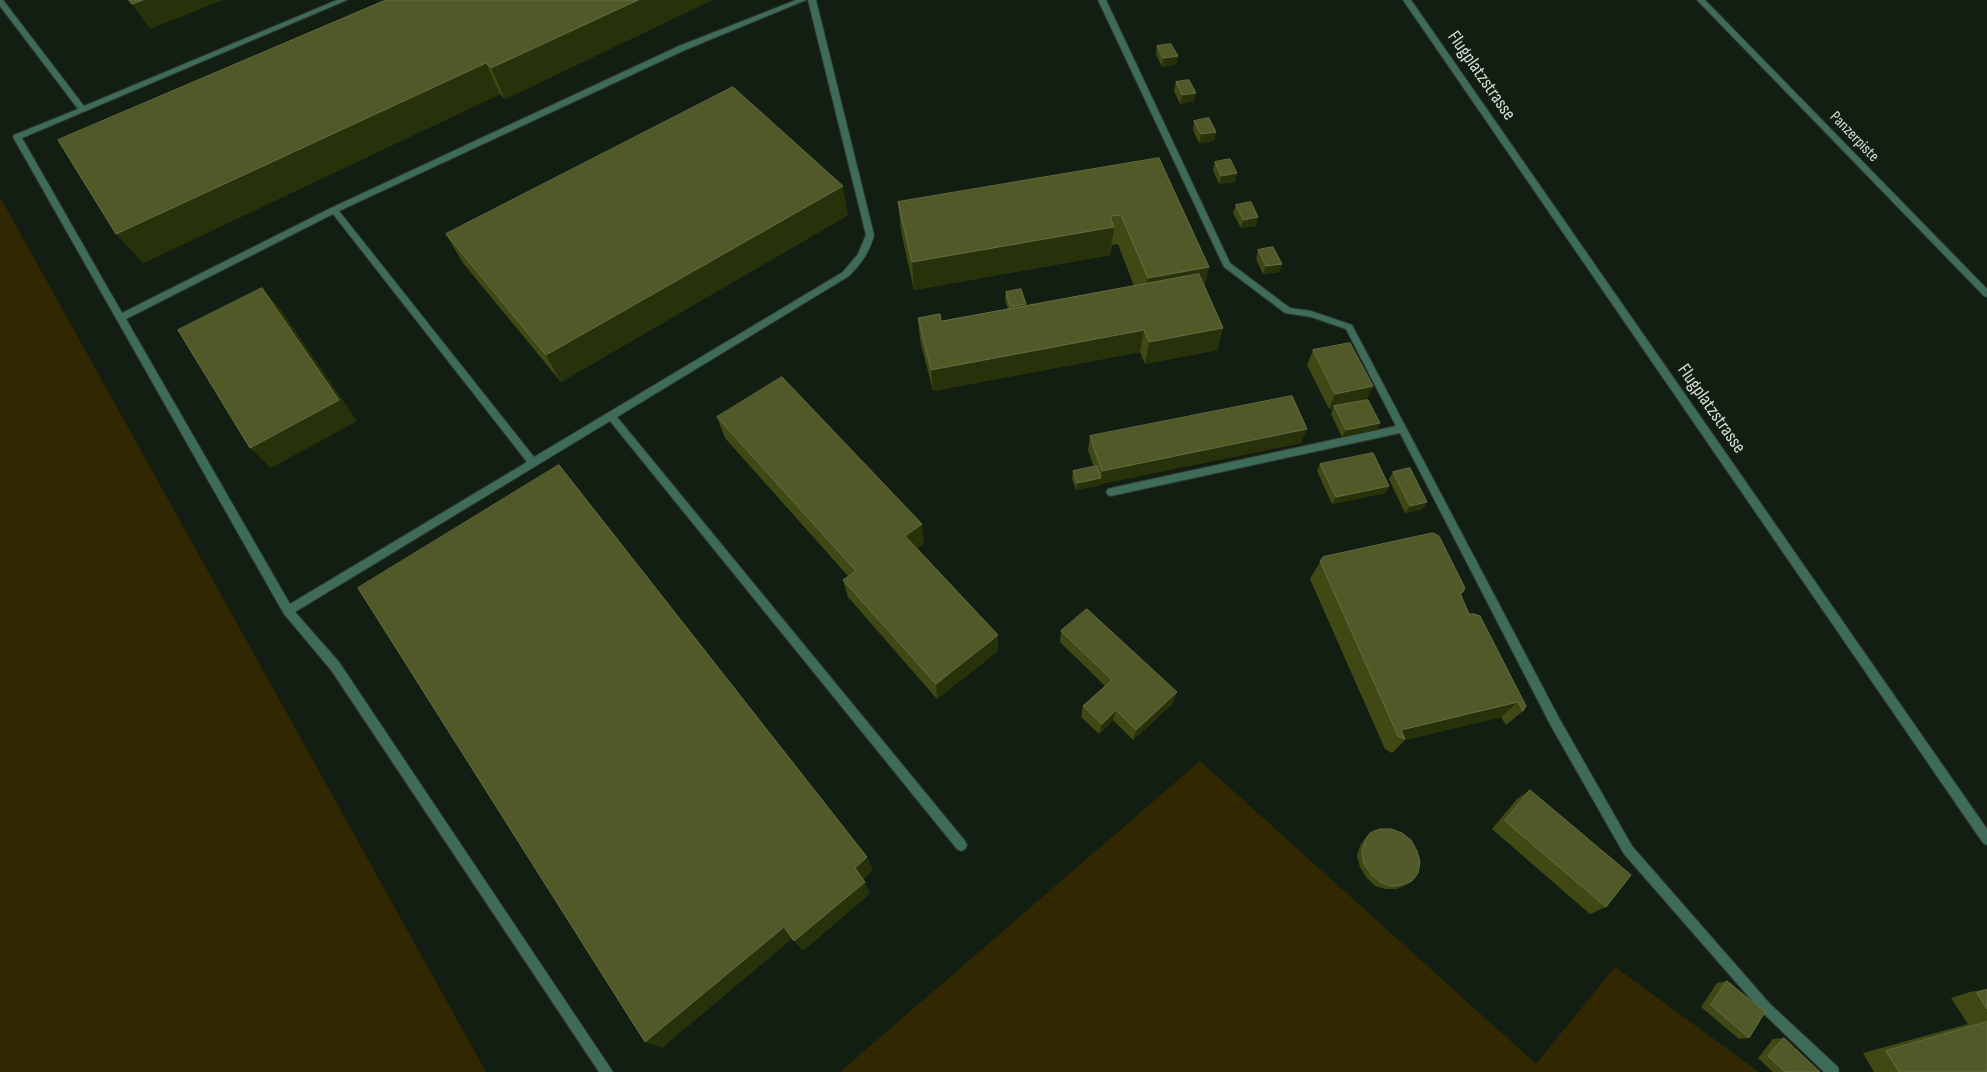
<!DOCTYPE html>
<style>
body{margin:0}
canvas{display:block;background:#131e12}
</style>
<canvas width="1987" height="1072"></canvas>
<script>
const c = document.querySelector('canvas').getContext('2d');
c.lineJoin = 'round';
function fillPath(path, color) { c.fillStyle = color; c.fill(path, 'evenodd'); }
function trace(path, color, width, dash) { c.strokeStyle = color; c.lineWidth = width; c.lineCap = dash ? 'butt' : 'round'; c.setLineDash(dash || []); c.stroke(path); }
function label(font, color, halo, rows, align = 'center') {
  c.font = font + ' "Sofia Sans Condensed",sans-serif'; c.lineWidth = 4.5; c.setLineDash([]); c.textBaseline = 'middle'; c.strokeStyle = halo; c.fillStyle = color; for (const [text, x, y, turn = 0] of rows) {
    c.save(); c.translate(x, y); c.rotate((+turn || 0) * Math.PI / 180); c.textAlign = isNaN(turn) ? turn : align; if (halo) c.strokeText(text, 0, 0); c.fillText(text, 0, 0); c.restore();
  }
}
fillPath(new Path2D(`
 M0,197L486,1072H0Z
 M1200,761L1536,1064L1615,967L1759,1072H840Z`), '#312700');
const service = new Path2D(`
 M0,0H3L84,106L337,0H347L22,138L122,313L331,208L679,46L796,0H806L685,50L339,211L534,457L843,272L858,254L866,235L808,0H816L874,235C870,252 861,264 849,276L617,417L965,841L967,845L965,849L961,851L957,849L610,421L295,612L339,662L613,1072H599L331,670L284,614L13,137L14,135L78,109L0,6ZM333,214L527,462L290,604L126,319Z
 M1098,0H1106L1230,263L1290,308L1311,311L1352,325L1559,718L1632,846L1770,1004L1838,1067L1839,1072H1824L1762,1012L1624,854L1551,726L1400,433L1111,496L1108,495L1106,492L1108,489L1111,488L1396,426L1346,329L1311,317L1285,313L1224,267Z`);
const minor = new Path2D(`
 M1403,0H1411L1987,829V845L1983,843Z
 M1697,0H1705L1987,289V297L1984,296Z`);
trace(service, '#2e392d', 2);
trace(minor, '#2e392d', 2);
fillPath(service, '#3e6b5a');
fillPath(minor, '#3e6b5a');
fillPath(new Path2D(`
 M386,0H712L505,99L500,94L143,263Z
 M1157,46L1178,56L1176,64L1162,67L1156,54Z
 M1176,82L1194,101L1180,104L1174,91Z
 M1194,121L1216,132L1214,141L1199,143L1193,130Z
 M1159,158L1209,267L1204,286L1223,328L1217,350L1145,364L1140,352L933,391L920,340L918,318L941,321L1008,309L1005,300L1006,292L1026,306L1134,286L1118,244L1112,245L1110,255L914,290L901,231L898,202Z
 M1215,162L1235,182L1219,184L1213,170Z
 M1236,205L1256,226L1241,228L1233,213Z
 M848,215L561,382L463,263L446,234Z
 M1258,250L1282,264L1279,272L1263,274L1256,259Z
 M1313,350L1373,386L1366,400L1380,423L1377,430L1342,437L1331,414L1333,408L1329,409L1307,365Z
 M717,417L924,543L917,548L998,635V651L937,699L848,597L843,580L848,576L725,438Z
 M1090,436L1301,443L1100,484V485L1076,490L1072,479L1073,471L1094,467L1088,450Z
 M1320,464L1389,486L1385,493L1332,504L1317,471Z
 M1393,472L1427,502L1422,509L1405,513L1389,479Z
 M1433,533L1439,536L1465,588L1461,595L1469,614H1474L1480,616L1526,706L1523,711L1506,725L1501,717L1405,740L1392,753L1385,749L1310,579L1323,557Z
 M1061,631L1173,703L1133,740L1113,720L1099,734L1081,717L1083,706L1105,686L1060,642Z
 M1530,790L1606,907L1590,914L1492,829L1517,799Z
 M1370,833L1412,881L1407,885L1397,889H1386L1375,886L1366,877L1360,867L1357,856L1360,846L1366,837Z
 M1727,981L1749,1038L1739,1039L1701,1007L1717,983Z
 M1987,989V1072H1874L1863,1053L1968,1024L1951,998L1970,992Z
 M1784,1038L1820,1072H1773L1758,1058L1773,1039Z`), '#404913');
fillPath(new Path2D(`
 M143,0H223L150,29L132,4Z
 M638,0H712L505,99L491,68Z
 M1178,56L1176,64L1162,67L1163,58Z
 M486,63L500,94L143,263L116,234Z
 M1196,93L1194,101L1180,104L1182,95Z
 M1216,132L1214,141L1199,143L1201,134Z
 M1237,173L1235,182L1219,184L1221,176Z
 M843,186L848,215L561,382L546,355Z
 M1258,217L1256,226L1241,228L1243,220Z
 M1114,227L1110,255L914,290L912,262Z
 M1282,264L1279,272L1263,274L1266,266Z
 M1209,267L1202,295L1143,306L1148,278Z
 M262,288L281,310L357,421L271,468L250,448Z
 M1026,304V312L1010,315V307Z
 M1223,328L1217,350L1145,364L1149,342Z
 M1144,330L1140,352L933,391L931,370Z
 M1373,386L1366,401L1334,406L1333,408L1329,409L1335,394Z
 M1380,423L1377,430L1342,437L1346,430Z
 M1307,429L1301,443L1100,484V485L1076,490L1077,483L1101,478L1102,471Z
 M1389,486L1385,493L1332,504L1336,497Z
 M1427,502L1422,509L1405,513L1410,506Z
 M922,524L924,543L908,554L905,536Z
 M998,635V651L937,699L936,684Z
 M1177,692L1173,703L1133,740L1136,730Z
 M1518,702L1501,717L1405,740V739L1401,730Z
 M1116,710L1113,720L1099,734L1102,724Z
 M867,857L873,870L861,881L855,868Z
 M1412,881L1407,885L1397,889L1402,885Z
 M865,882L870,894L803,951L794,941Z
 M784,927L793,938L662,1048L645,1042Z`), '#27310a');
const building = new Path2D(`
 M129,0H143L132,4Z
 M386,0H638L491,68L486,63L116,234L58,140Z
 M1171,44L1178,56L1163,58L1157,46Z
 M1189,80L1196,93L1182,95L1176,82Z
 M733,87L843,186L546,355L446,234Z
 M1209,118L1216,132L1201,134L1194,121Z
 M1159,158L1209,267L1148,278L1121,215L1110,216L1114,227L912,262L898,202Z
 M1230,159L1237,173L1221,176L1215,162Z
 M1251,202L1258,217L1243,220L1236,205Z
 M1273,247L1282,264L1266,266L1258,250Z
 M1199,274L1223,328L1149,342L1144,330L931,370L918,318L940,314L941,321Z
 M262,288L339,400L250,448L178,330Z
 M1021,289L1026,304L1010,307L1006,292Z
 M1350,343L1373,386L1335,394L1313,350Z
 M782,377L922,524L905,536L998,635L936,684L843,580L856,571L717,417Z
 M1292,396L1307,429L1102,471L1090,436Z
 M1368,400L1380,423L1346,430L1334,406Z
 M1373,453L1389,486L1336,497L1320,464Z
 M559,465L867,857L855,868L865,882L794,941L784,927L645,1042L358,588Z
 M1097,466L1101,478L1077,483L1073,471Z
 M1410,468L1427,502L1410,506L1393,472Z
 M1433,533L1439,536L1465,588L1463,592L1460,593L1469,614H1474L1480,616L1526,706L1523,711L1518,702L1401,730L1405,739L1398,736L1320,561L1323,557Z
 M1087,609L1177,692L1136,730L1116,710L1102,724L1083,706L1112,680L1061,631Z
 M1530,790L1631,875L1606,907L1505,821Z
 M1380,829H1391L1402,833L1411,840L1417,851L1420,862L1418,873L1412,881L1402,885L1391,886L1380,882L1371,874L1364,864L1362,852L1365,842L1370,833Z
 M1727,981L1765,1012L1749,1038L1711,1005Z
 M1987,990V1009L1977,993Z
 M1987,1022V1072H1899L1886,1051Z
 M1784,1038L1820,1072H1785L1768,1056Z`);
fillPath(building, '#505927');
trace(building, '#656e42', 1);
label('16px', '#d5ddd4', '#131e12', [
 ["Panzerpiste",1854,137,46]
]);
label('19px', '#d5ddd4', '#131e12', [
 ["Flugplatzstrasse",1481,76,55],
 ["Flugplatzstrasse",1711,409,55]
]);
</script>
